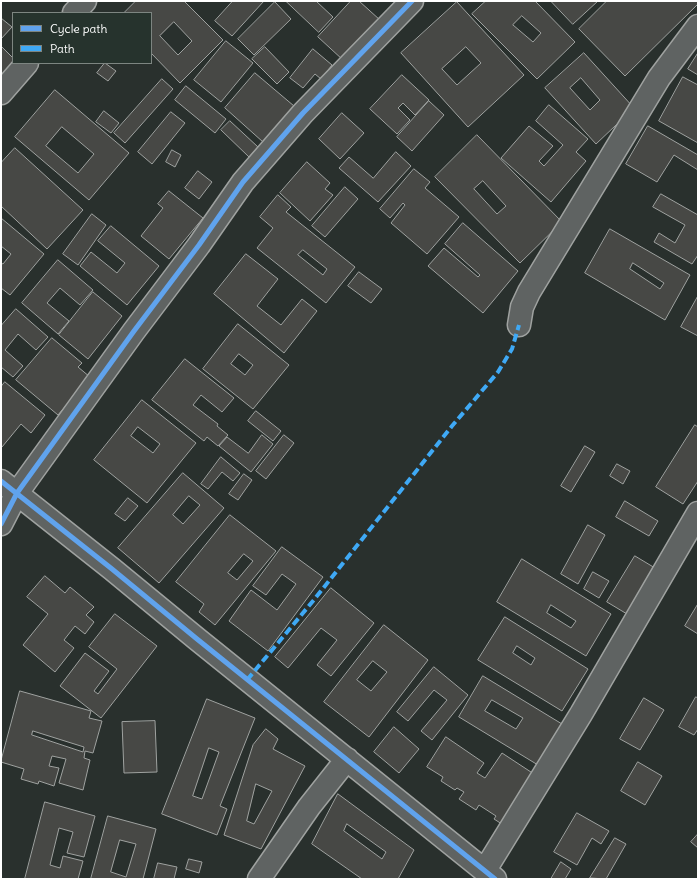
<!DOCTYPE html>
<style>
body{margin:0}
#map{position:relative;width:699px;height:880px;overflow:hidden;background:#29302d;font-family:Delius,sans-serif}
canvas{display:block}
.frame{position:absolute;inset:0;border:2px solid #fff;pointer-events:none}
.legend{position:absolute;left:12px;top:12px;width:140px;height:52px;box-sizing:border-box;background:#26332d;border:1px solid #7d8581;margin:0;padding:5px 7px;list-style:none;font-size:12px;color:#fff}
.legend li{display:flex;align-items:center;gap:8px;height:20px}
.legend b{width:20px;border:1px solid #7d8581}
</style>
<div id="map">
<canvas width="699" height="880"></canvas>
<div class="frame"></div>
<ul class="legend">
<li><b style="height:5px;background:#60a3ed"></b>Cycle path</li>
<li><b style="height:5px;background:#3fa9f5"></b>Path</li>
</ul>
</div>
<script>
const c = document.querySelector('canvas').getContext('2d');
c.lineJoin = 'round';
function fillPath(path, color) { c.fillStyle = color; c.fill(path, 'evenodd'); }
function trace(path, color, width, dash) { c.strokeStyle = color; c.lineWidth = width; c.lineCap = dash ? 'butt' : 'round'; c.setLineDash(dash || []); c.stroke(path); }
const building = new Path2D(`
 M136,1H184L223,40L180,83L151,53V13H124ZM174,22L192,41L178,55L160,36Z
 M233,1H264L232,36L215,21Z
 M286,1H316L333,17L319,32Z
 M351,1H359L380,20L343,60L318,37Z
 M486,1H535L575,42L537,79L472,14ZM522,16L541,33L533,42L513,25Z
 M551,1H598L573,24Z
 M607,1H698V4L625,76L579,29Z
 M275,2L291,19L254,55L238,39Z
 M457,2L524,75L468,127L401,53ZM466,47L481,63L457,85L442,69Z
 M1,18L12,27L1,39Z
 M226,41L253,63L221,102L194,80Z
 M1,46L13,58V63L1,81Z
 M265,47L289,72L277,84L252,59Z
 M313,49L332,65L321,79L315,74L303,88L290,78Z
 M584,53L634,108L596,144L545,88ZM581,78L600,100L590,110L570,88Z
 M698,53V75L688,69Z
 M105,63L116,71L108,81L97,73Z
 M255,73L294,106L263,142L225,108Z
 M402,75L429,100L415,115L403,103L398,108L410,120L397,134L370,109Z
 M683,77L698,85V143L659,121Z
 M162,79L173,89L125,143L114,133Z
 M186,86L226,119L215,133L175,100Z
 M55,90L129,153L89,200L15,137ZM62,127L94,154L78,173L46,146Z
 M429,101L444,115L412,151L397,137Z
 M549,105L588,139L576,152L586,161L551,202L501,158L529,126L553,146L539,161L544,166L563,145L536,121Z
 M104,111L119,123L111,133L96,122Z
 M171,112L185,123L152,164L138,152Z
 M342,113L364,133L340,159L319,139Z
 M230,121L258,147L249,157L221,130Z
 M648,126L698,155V170L674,155L657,182L626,164Z
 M477,135L562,222L520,263L435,177ZM483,181L506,206L497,214L474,189Z
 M15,148L83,210L47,249L1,206V163Z
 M172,150L181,155L175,167L166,162Z
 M396,152L411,166L378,202L339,168L349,157L373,178Z
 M307,162L330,183L325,189L333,195L310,221L280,193Z
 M414,169L430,182L425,188L459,217L427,254L391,223L405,205L403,203L390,218L380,209Z
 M198,171L212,182L199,199L185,188Z
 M345,187L358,199L325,237L312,226Z
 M169,191L203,218L169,259L141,236L163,208L158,204Z
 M661,194L698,215V255L692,264L654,242L659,233L675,243L685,225L653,207Z
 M278,195L291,207L286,212L355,267L326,303L257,248L273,228L260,217ZM303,250L327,269L323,275L298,255Z
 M92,214L106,225L78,265L63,254Z
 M1,218L44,254L10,295L1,288V263L3,264L11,254L1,246Z
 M463,223L518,271L483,313L428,266L444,248L478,277L480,275L445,244Z
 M111,226L159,266L127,305L80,266L91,252L117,273L125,263L98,241Z
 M610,229L690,275L665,320L585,273ZM633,263L664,283L660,289L630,269Z
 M246,254L278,279L257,306L281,325L302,299L317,311L284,353L214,294Z
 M58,260L93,290L80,305L60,288L47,303L69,321L58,334L22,303Z
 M359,272L382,289L371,303L348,286Z
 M93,292L122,316L88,359L59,335Z
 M698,296V336L681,327Z
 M16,309L48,337L36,350L18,334L5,350L23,366L13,377L1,367V326Z
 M238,324L289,365L253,409L203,369ZM239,354L253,365L245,375L231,364Z
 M52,338L82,363L78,367L90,377L58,415L16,380Z
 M185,359L234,398L222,412L201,395L193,405L218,424L217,426L228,435L218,446L207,437L204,441L152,400Z
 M5,382L45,415L31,433L21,424L2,447L1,446V387Z
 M142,400L196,443L147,503L94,460ZM138,427L160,444L153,453L131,436Z
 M256,411L281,431L273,441L248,421Z
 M695,425L698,427V481L683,504L656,487Z
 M262,435L273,444L251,472L219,446L227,437L248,453Z
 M284,435L294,443L266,479L256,471Z
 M585,446L595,452L571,492L561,486Z
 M221,457L240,473L233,481L222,472L208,489L201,484Z
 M617,464L630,471L623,484L610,476Z
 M183,473L224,508L159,583L118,548ZM189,496L200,505L183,524L173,515Z
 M244,474L252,480L238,500L229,494Z
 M128,498L138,506L125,521L115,514Z
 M625,501L658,521L649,536L616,517Z
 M230,515L276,551L215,625L199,612L204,604L176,582ZM244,554L253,561L237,580L228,573Z
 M588,525L605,535L578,584L561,574Z
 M282,547L323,577L268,651L229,621L251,590L277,610L296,584L282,574L266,595L253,586Z
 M635,556L655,568L627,614L607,602Z
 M522,559L611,614L586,656L497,602ZM551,605L576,621L571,628L547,613Z
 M593,572L609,581L599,598L584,589Z
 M45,576L65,593L70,587L94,607L86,615L94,622L85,634L75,626L64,640L74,648L55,672L23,645L48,614L27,597Z
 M331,588L374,623L331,676L317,665L337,640L321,628L288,668L275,657Z
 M698,604V634L685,626Z
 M115,614L157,646L101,718L60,686L85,653L109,671L94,691L98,694L117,669L89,647Z
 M505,617L588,669L562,711L478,660ZM517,646L535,658L531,665L513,653Z
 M384,625L428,660L369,737L324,702ZM373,661L387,672L371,691L357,680Z
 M434,667L468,695L432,740L421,731L447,700L434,690L408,721L397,712Z
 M483,676L562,724L538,765L459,717ZM492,700L523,718L516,729L485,711Z
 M20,691L91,711L89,718L102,721L93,753L85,751L84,758L90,760L83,790L59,783L66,759L52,756L49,766L59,768L54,786L39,781L38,784L21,779L24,769L1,762ZM33,731L84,747L83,752L32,735Z
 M696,697L698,698V729L694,735L679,727Z
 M644,698L664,710L640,750L620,739Z
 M207,699L255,718L220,806L227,809L217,835L162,814ZM209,748L219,752L202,799L193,796Z
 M155,721L157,772L124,773L122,722Z
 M394,727L419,749L399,773L374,752Z
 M266,729L278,739L273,749L305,766L261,849L224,835L253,745ZM256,784L272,791L254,824L247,821Z
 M446,737L484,763L477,773L485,778L502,753L537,776L526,792L521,790L519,793L524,797L505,826L494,819L496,816L479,805L476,810L459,799L464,792L457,788L455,790L441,781L443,777L427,767Z
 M638,762L662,776L645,805L621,791Z
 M338,794L414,850L398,879H362L312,844ZM347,824L386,852L382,859L344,831Z
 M45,802L95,816L84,857L67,853L73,832L59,828L50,865L60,868L63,856L83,861L78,879H25Z
 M577,813L609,831L601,844L592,838L577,865L554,852Z
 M108,816L156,829L143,879H91Z
 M698,834V848L691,842Z
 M615,838L626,844L606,879L590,878Z
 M120,840L136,844L126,877L111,872Z
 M189,859L202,862L199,873L186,869Z
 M561,862L571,869L565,879H551Z
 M158,863L177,867L174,879H154Z`);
fillPath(building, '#474845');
trace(building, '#9fa2a0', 1);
const minor = new Path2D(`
 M74,13L85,1
 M1,93L27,63
 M519,325L522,307L529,292L659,78L698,26
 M1,481L112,569L197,639L495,879
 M1,524L17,493L134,331L199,245L243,182L303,113L412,1
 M485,870L581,714L698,513
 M259,879L309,807L347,759`);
trace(minor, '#9fa2a0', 25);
trace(minor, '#5f6362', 22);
trace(new Path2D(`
 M247,680L313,601L452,426L498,372L512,349L519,325`), '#3fa9f5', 4, [8, 4]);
trace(new Path2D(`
 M1,481L112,569L197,639L495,879
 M1,524L17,493L134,331L199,245L243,182L303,113L412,1`), '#60a3ed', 5);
</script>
